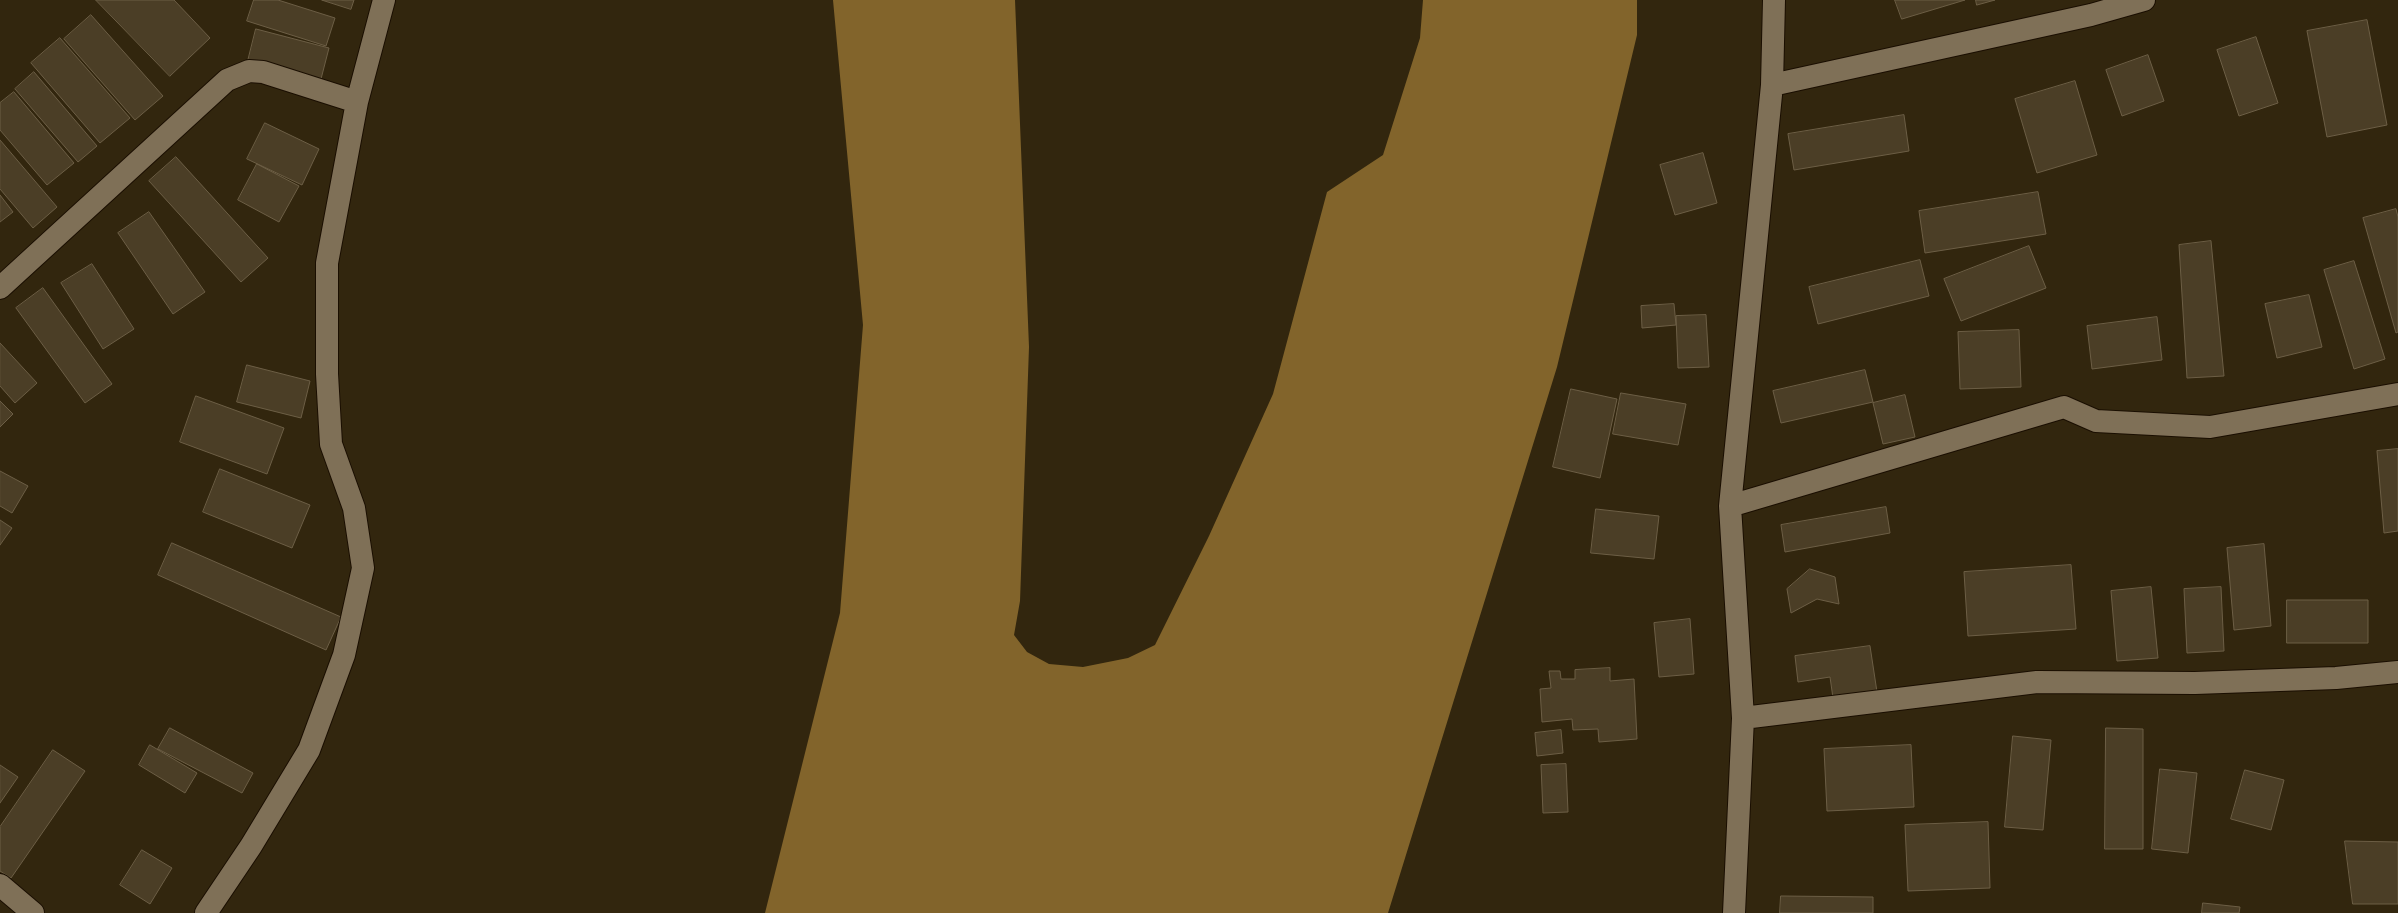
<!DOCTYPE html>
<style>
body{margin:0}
canvas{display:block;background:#32260e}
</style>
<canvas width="2398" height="913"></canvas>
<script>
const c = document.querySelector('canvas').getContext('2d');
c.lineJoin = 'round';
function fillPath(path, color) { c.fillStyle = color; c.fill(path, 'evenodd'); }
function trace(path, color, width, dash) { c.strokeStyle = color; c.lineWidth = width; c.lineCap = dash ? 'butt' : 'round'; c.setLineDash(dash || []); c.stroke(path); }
fillPath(new Path2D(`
 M833,0H1015L1029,347L1020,601L1014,635L1027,652L1049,664L1083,667L1128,658L1155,645L1209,536L1273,394L1327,192L1383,155L1420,38L1423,0H1637V35L1557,367L1388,913H765L840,613L863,325Z`), '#82642b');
const building = new Path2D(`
 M96,0H174L210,38L170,76Z
 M254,0H278L335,18L326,46L247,21Z
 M322,0H354L351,9Z
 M1895,0H1965L1902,19Z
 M1976,0H1995L1977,5Z
 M91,15L163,96L135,120L64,39Z
 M2367,20L2387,125L2327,137L2307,31Z
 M256,29L329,48L321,79L248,61Z
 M2256,37L2278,103L2239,116L2217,50Z
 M60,38L130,118L100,143L31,63Z
 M2148,55L2164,101L2122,116L2106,70Z
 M34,72L97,146L78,162L15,89Z
 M2075,81L2097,155L2037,173L2015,99Z
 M14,92L74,163L47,185L0,130V103Z
 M1904,115L1909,151L1794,170L1788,134Z
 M265,123L319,149L302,185L247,159Z
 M0,140L57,207L33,228L0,189Z
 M1703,153L1717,203L1675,215L1660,165Z
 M176,157L268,258L241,282L149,181Z
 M257,164L299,186L279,222L238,200Z
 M2038,192L2046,234L1925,253L1919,211Z
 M0,195L13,212L0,222Z
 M2396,209L2398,217V332L2396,333L2363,218Z
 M149,212L205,292L173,314L118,233Z
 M2211,241L2224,376L2187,378L2179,245Z
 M2029,246L2046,288L1961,321L1944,279Z
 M1920,260L1929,296L1818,324L1809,287Z
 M2354,261L2385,359L2354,369L2324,270Z
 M92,264L134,329L103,349L61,283Z
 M43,288L112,384L85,403L16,308Z
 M2309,295L2322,347L2277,358L2265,304Z
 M1674,304L1676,325L1642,328L1641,306Z
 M1706,315L1709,367L1678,368L1676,316Z
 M2157,317L2162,360L2092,369L2087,326Z
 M2019,330L2021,387L1960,389L1958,332Z
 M0,343L37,383L15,403L0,386Z
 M247,365L310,381L301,418L237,402Z
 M1865,370L1873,402L1781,423L1773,391Z
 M1571,389L1617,399L1600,478L1553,467Z
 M1621,393L1686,404L1678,445L1613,434Z
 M1905,395L1915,437L1883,444L1873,403Z
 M196,396L284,428L267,474L180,442Z
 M0,401L13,414L0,427Z
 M2398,449V531L2384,533L2377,451Z
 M220,469L310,505L292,548L203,512Z
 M0,471L28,486L12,513L0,506Z
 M1886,507L1890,533L1785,552L1781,525Z
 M1596,509L1659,516L1654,559L1591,553Z
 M0,520L12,528L0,545Z
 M172,543L341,617L326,650L158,575Z
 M2264,544L2271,626L2234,630L2227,548Z
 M2071,565L2076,629L1968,636L1964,572Z
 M1810,569L1835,577L1839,604L1817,599L1791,613L1787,589Z
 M2151,587L2158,658L2117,661L2111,591Z
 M2221,587L2224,651L2187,653L2184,589Z
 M2287,600H2368V643H2287Z
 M1690,619L1694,674L1659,677L1654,623Z
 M1870,646L1877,692L1833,698L1830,677L1798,682L1795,656Z
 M1610,668V681L1634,679L1637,739L1599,742L1598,729L1573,730L1572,719L1542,722L1540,689L1551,688L1549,671H1560L1561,679H1575V670Z
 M170,728L253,773L242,793L158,749Z
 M2106,728L2143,729V849H2105Z
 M1561,730L1563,753L1537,756L1535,733Z
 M2013,736L2051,740L2043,830L2005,827Z
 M150,745L197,773L185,793L139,765Z
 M1911,745L1914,807L1827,811L1824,749Z
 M53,750L85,771L11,878L0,871V827Z
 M1566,764L1568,812L1543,813L1541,765Z
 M0,765L18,777L0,803Z
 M2160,769L2197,773L2188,853L2152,849Z
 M2245,770L2284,780L2271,830L2231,819Z
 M1988,822L1990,888L1908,891L1905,825Z
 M2345,841L2398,842V904H2353Z
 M142,850L172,868L150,904L120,885Z
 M1781,896L1873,897V913H1780Z
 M2203,903L2240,907L2239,913H2202Z`);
fillPath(building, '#4b3e26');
trace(building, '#6c5e45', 1);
const street = new Path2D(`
 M1772,85L2091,15L2144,0
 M0,288L227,80L249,71L263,72L357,102
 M1730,506L2064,407L2096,421L2210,427L2398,394
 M1743,718L2037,682L2195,683L2336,678L2398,672
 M0,885L33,913
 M206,913L251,846L309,750L344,655L363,568L354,508L331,444L327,374V263L357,102L384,0
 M1734,913L1743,718L1730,506L1772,85L1774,0`);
trace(street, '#1a0e00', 24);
trace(street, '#7f7057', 22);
</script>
